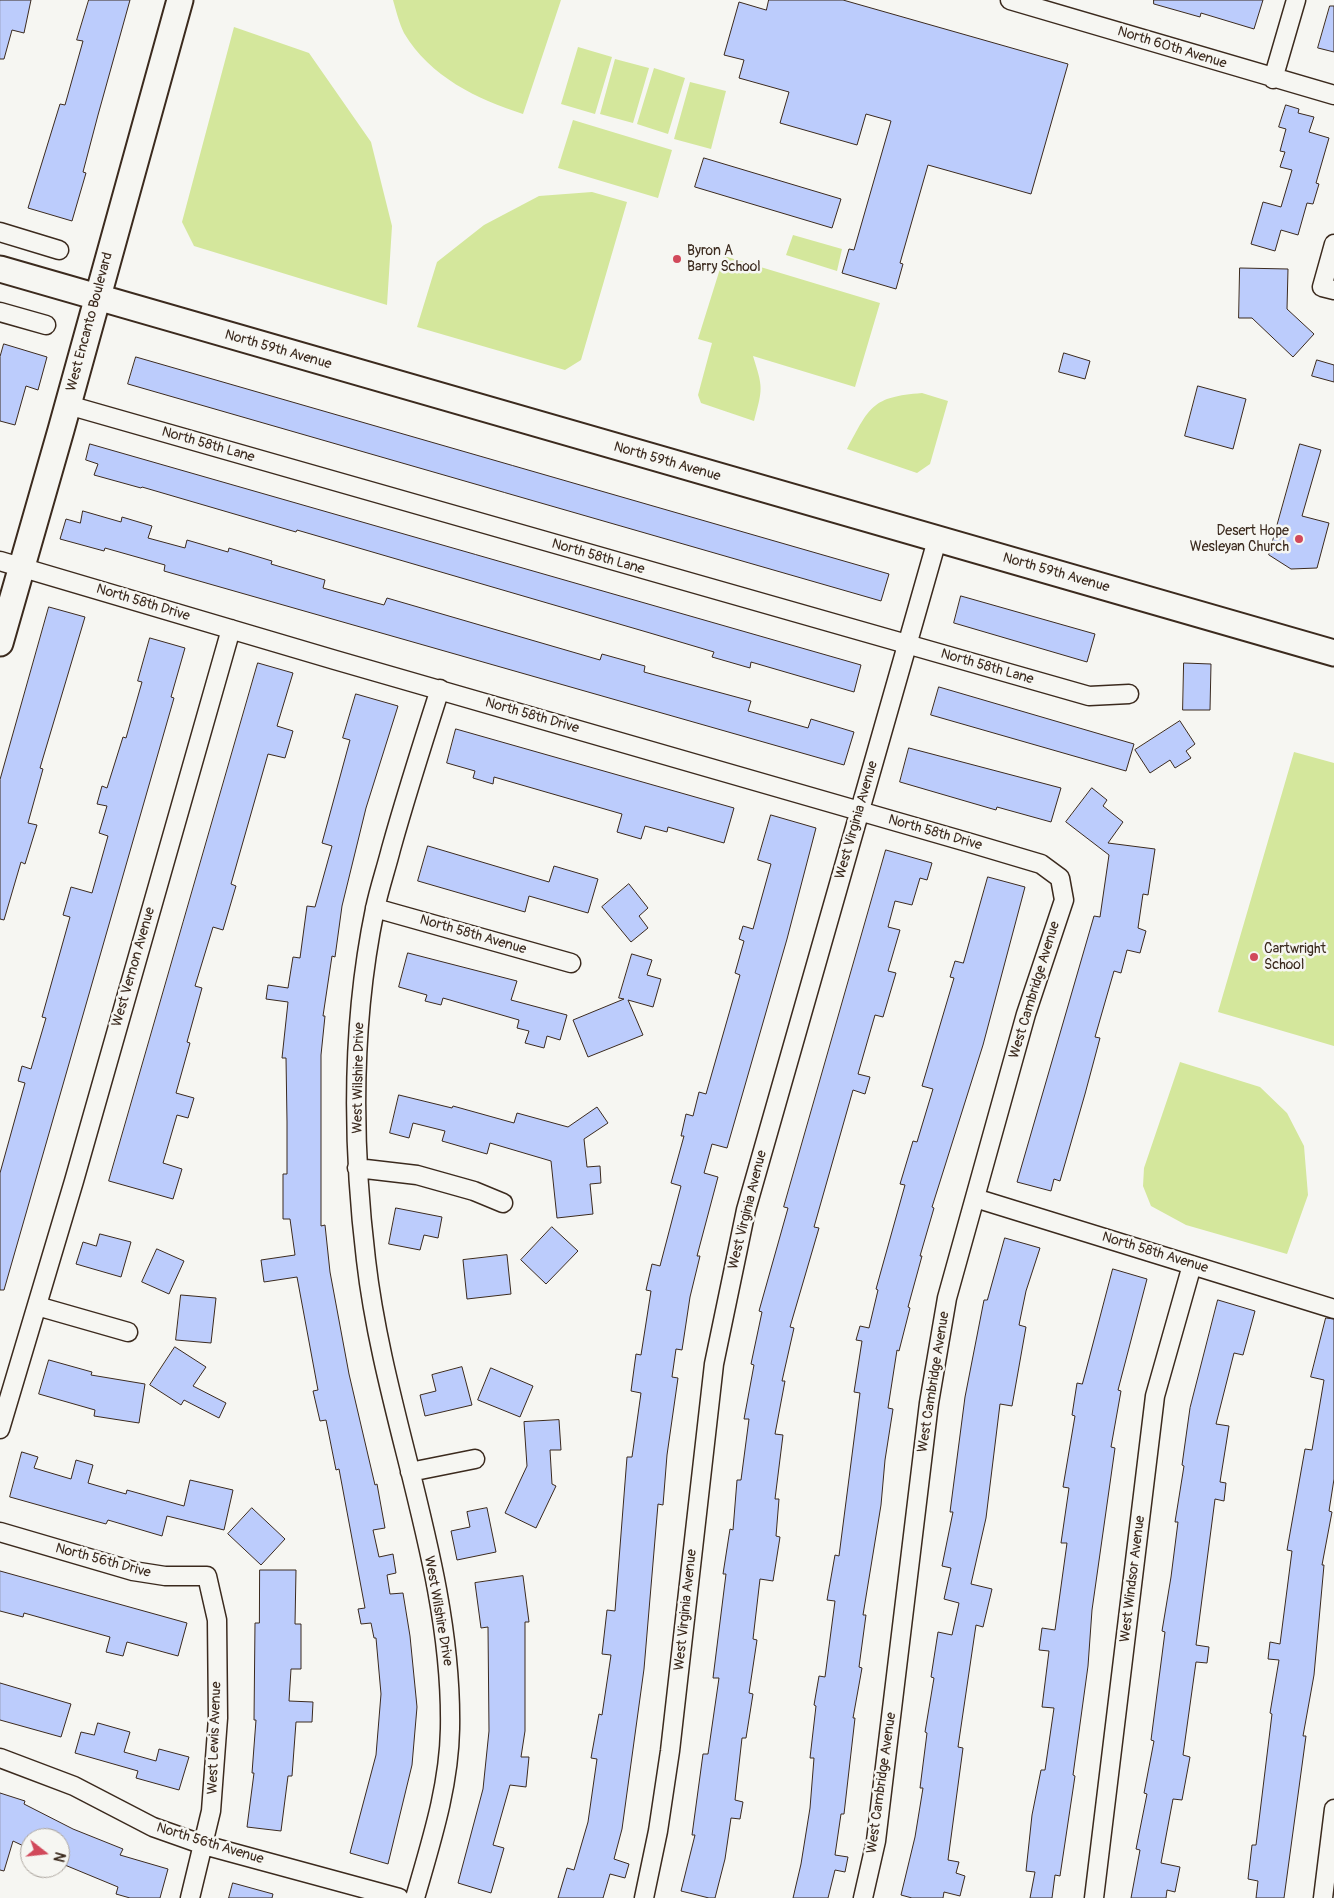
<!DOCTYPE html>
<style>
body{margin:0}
#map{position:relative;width:1334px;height:1898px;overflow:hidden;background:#f6f6f2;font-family:Pangolin,sans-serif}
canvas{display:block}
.north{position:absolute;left:20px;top:1828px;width:50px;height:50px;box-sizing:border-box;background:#f6f6f2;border:1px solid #aba49d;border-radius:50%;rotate:106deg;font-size:14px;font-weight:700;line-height:20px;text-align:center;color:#3b2a1e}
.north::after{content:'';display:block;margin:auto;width:18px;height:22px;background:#d1495b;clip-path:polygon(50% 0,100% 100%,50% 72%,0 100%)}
</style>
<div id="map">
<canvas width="1334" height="1898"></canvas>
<div class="north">N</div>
</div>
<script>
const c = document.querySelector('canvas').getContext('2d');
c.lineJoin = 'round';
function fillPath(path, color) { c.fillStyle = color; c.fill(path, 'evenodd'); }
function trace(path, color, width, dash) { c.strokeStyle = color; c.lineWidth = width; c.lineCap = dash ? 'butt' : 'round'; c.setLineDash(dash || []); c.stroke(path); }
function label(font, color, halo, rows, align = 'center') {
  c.font = font + ' Pangolin,sans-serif'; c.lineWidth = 5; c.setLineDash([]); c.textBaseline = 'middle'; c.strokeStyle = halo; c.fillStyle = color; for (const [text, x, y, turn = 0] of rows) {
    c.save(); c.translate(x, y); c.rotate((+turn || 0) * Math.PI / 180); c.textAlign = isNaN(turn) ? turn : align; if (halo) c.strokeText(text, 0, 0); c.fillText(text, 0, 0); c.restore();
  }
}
fillPath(new Path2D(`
 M393,0H561L523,114C477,99 430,77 404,33C399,23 396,10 393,0Z
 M234,27L309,53L371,142L392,226L387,305L194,246L182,222Z
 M578,47L612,57L595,114L561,104Z
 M615,59L649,68L633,123L600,114Z
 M654,68L685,78L668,134L637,124Z
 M690,82L726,91L711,149L674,139Z
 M573,120L672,150L658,198L558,168Z
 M592,192L627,202L581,360L565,370L417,327L437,262L484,225L539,196Z
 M793,235L842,249L837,271L786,255Z
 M724,256L880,303L855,387L753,356C763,388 763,388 754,421L701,403L698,395L712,343L698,339Z
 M922,393L948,401L930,464L917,473L847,449C870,406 872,397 922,393Z
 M1294,752L1334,763V1046L1218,1012Z
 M1180,1062L1260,1087L1287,1113L1304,1146L1308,1195L1287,1254L1186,1225L1151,1206L1143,1186L1144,1168Z`), '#d4e79c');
const building = new Path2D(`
 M0,0H31L24,33L12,30L4,59H0Z
 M89,0H130L98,115L83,172L86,173L72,221L28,208L60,104L65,105L83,41L77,40Z
 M769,0H843L1068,64L1031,194L928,165L900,263L903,264L896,289L842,273L849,249L854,250L891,121L866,114L857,145L780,123L789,92L739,78L744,60L724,55L739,2L766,10Z
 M1154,0H1263L1254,29L1201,13L1200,17L1154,4Z
 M1330,6H1334V52L1318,48Z
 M1286,105L1299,109L1298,113L1314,117L1309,132L1329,138L1316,183L1319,184L1313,204L1307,203L1298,235L1281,230L1275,251L1251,244L1263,202L1281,207L1292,170L1280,167L1285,152L1280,151L1286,129L1279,127Z
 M704,158L841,199L832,228L695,187Z
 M1240,268L1288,269L1287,309L1314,334L1293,357L1252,318H1239Z
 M4,344L47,357L38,390L26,386L15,425L0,421V357Z
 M1064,353L1090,361L1085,379L1059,372Z
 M136,357L889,574L881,601L128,384Z
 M1317,360L1334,365V382L1312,376Z
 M1198,386L1246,399L1233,449L1185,436Z
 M90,444L861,665L854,692L751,662L750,668L712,657L714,652L650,633L297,530L296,532L142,487L141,488L94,475L98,464L86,460Z
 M1300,444L1321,450L1302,516L1329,523L1317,568L1291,569L1269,555Z
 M83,511L121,522L122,517L152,526L148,538L185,548L187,540L228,552L229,548L272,561L271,564L325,580L323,588L384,605L387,598L600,660L602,654L645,666L644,672L751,701L748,711L808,728L811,719L854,732L844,765L164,571L165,565L105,548L104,551L60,539L66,519L80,523Z
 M961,596L1095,634L1087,662L954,623Z
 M49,607L85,617L40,768L43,769L28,823L37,825L25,864L21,862L4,920L0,919V780Z
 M150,638L185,648L171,697L174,698L4,1290H0V1173L25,1083L18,1081L22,1066L31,1069L46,1018L42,1017L70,917L63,915L71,887L92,893L108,836L99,833L107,806L97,804L102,786L107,788L123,737L126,738L142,682L138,681Z
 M258,663L293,673L277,726L293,731L285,758L268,754L231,884L236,886L223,930L213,927L195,986L202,988L187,1042L190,1043L176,1093L194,1098L188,1118L177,1115L163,1163L182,1169L173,1199L109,1181Z
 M1184,663L1211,664L1210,710H1183Z
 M939,687L1134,744L1126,771L931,715Z
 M356,694L398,706L366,808L342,906L335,957L332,956L323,1016H325L321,1055V1226L325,1225L330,1272L349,1374L375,1485L377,1484L385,1528L373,1530L379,1557L393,1554L396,1573L387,1575L390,1594L403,1593L410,1636L417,1707L412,1765L388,1864L350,1853L376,1755L381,1694L376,1638H374L371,1623L361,1624L358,1609L365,1608L339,1469L336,1470L326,1420L320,1421L313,1391L318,1390L297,1277L264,1282L261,1260L295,1255L290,1219H283V1174H287V1122L286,1058H282L288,1002L266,999L268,985L288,988L293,957L300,958L307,906L315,907L332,846L322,843L350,740L343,738Z
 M1180,721L1195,744L1186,751L1191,758L1175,768L1170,760L1150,773L1135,750Z
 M456,729L734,808L724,843L668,827L667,832L645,826L641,839L617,832L622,814L494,777L493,784L473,778L475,771L447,763Z
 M909,748L1061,788L1051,822L997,807L996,810L900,782Z
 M1092,788L1107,800L1103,806L1123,822L1108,843L1155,849L1148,895L1143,894L1138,928L1146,931L1140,953L1127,950L1121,973L1114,971L1095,1037L1100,1038L1085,1094L1060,1181L1054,1179L1051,1191L1017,1182L1094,916L1100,917L1109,855L1066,822Z
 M771,815L816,828L787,939L727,1148L712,1144L704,1173L718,1177L697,1256H700L690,1297L682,1350L676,1349L672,1377L678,1378L667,1455L663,1505L658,1504L644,1669L622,1829L614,1859L629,1864L625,1878L610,1874L603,1898H558L567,1868L574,1870L588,1822L597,1759L591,1758L599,1714L602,1715L611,1655L602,1654L607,1610L615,1611L627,1457H632L641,1393L631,1391L636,1354L641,1355L651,1291L646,1290L652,1264L660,1266L681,1186L671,1183L684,1136H681L686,1114L693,1116L699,1092L706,1094L740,975L735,973L744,941L739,939L743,926L753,929L771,864L758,860Z
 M428,846L549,882L554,866L598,879L588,913L529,896L525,912L418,881Z
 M886,850L932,863L927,880L920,878L912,905L895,901L888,927L900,930L888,971L896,973L883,1017L875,1015L858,1074L870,1077L865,1094L853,1090L814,1227L819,1228L790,1327L794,1328L782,1381H785L775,1434L783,1435L775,1499H779L776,1536L780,1537L773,1581L760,1579L753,1639L757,1640L749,1693L753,1694L746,1738H742L735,1800L743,1802L740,1819L731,1818L725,1859L715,1898H709L681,1891L695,1835H692L703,1754H708L719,1678H713L726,1574H723L730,1529L733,1530L737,1480H741L749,1419H744L754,1365L751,1364L762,1312L759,1311L788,1208L784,1207Z
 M988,877L1025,887L983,1045L932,1207L934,1208L920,1256H922L908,1307L910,1308L899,1351L897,1350L888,1408L893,1409L885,1460L881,1505L863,1615H866L859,1667L862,1668L853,1718H855L844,1814H841L835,1855L848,1857L845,1872L835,1870L828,1898H793L801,1864L810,1808L814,1758H810L816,1706L814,1705L819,1676L825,1677L835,1601L827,1600L835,1555L839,1556L860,1393L854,1392L862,1341L856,1340L860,1326L869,1328L878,1290L876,1289L905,1185L900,1184L913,1141L917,1142L933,1089L922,1086L954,978L950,977L955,961L963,963Z
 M629,884L648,908L639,916L648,928L631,942L602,907Z
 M408,953L517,981L511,1000L567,1015L560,1040L547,1036L544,1048L525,1043L529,1031L517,1028L519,1020L443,998L441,1005L425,1001L427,995L399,987Z
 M632,954L652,960L647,975L661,979L653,1007L628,1000L643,1035L588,1057L573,1020L624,999L619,998Z
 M399,1095L452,1108L453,1106L514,1123L517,1113L568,1127L597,1107L608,1123L584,1139L587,1167L600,1166L601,1183L590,1184L593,1214L557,1218L551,1161L490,1143L487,1154L442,1141L445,1131L413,1123L409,1138L390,1133Z
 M396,1208L442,1217L438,1238L424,1235L420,1250L389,1244Z
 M552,1227L578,1251L546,1284L521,1260Z
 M100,1234L131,1242L121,1277L76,1264L83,1242L96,1246Z
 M1005,1238L1040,1248L1026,1291L1019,1325L1026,1327L1012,1406L1000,1404L986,1518L971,1584L992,1589L983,1627L976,1625L958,1747L963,1748L948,1860L959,1862L956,1873L965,1876L960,1896L944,1892L943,1898H912L901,1895L915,1837L923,1788H920L927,1733L925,1732L934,1678L931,1677L938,1632L952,1635L959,1603L944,1599L951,1568L942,1566L953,1512H950L965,1397L984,1300H987Z
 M157,1249L184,1261L169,1294L142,1282Z
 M507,1255L511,1294L467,1299L463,1260Z
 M1113,1269L1147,1279L1118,1390L1121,1391L1111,1447L1115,1448L1092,1610L1088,1666L1073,1775L1075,1776L1060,1876L1055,1875L1052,1898H1030L1035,1872L1026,1871L1032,1815L1041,1770H1045L1054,1708L1042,1707L1049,1651L1039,1650L1042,1628L1055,1630L1067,1543H1061L1069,1488L1063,1487L1075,1416L1072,1415L1077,1383L1082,1384Z
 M181,1295L216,1298L211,1343L176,1340Z
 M1218,1300L1255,1311L1243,1355L1234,1353L1216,1424L1229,1426L1220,1482L1226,1483L1224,1501L1215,1499L1196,1645L1209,1647L1207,1663L1196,1662L1183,1755L1190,1757L1182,1800L1173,1799L1161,1863L1180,1867L1175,1892L1167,1890L1166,1898H1131L1140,1850L1136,1849L1147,1794L1144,1793L1154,1741L1151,1740L1165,1632L1162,1631L1171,1577L1178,1522H1175L1184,1466L1182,1465L1190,1408Z
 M1326,1318L1334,1319V1479L1329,1511L1332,1512L1322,1565H1324L1314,1675L1303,1736H1306L1284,1898H1256L1258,1881L1248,1879L1252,1845H1256L1272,1714L1270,1713L1279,1660L1268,1659L1270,1642L1280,1644L1292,1551L1287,1550L1305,1449L1312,1450L1324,1380L1311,1377Z
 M175,1347L206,1367L193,1386L226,1403L219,1418L184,1400L181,1405L150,1385Z
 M49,1360L92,1372L91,1375L145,1384L139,1423L94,1416L95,1410L39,1394Z
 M462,1367L472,1405L425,1416L420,1395L436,1391L432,1375Z
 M491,1368L533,1386L520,1417L478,1400Z
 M559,1420L561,1450H550L552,1484L556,1486L536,1528L505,1513L527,1466L524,1422Z
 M22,1452L38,1457L34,1468L71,1479L76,1460L93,1465L88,1483L126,1494L127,1490L184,1506L190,1480L233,1490L224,1530L167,1516L162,1536L108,1520L106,1524L10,1497Z
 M252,1508L285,1539L261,1565L228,1534Z
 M487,1508L496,1552L457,1560L451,1531L470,1527L467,1512Z
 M260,1570H296L295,1624H301V1669H291L289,1701L313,1702L312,1722H296L292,1776H288L281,1831L247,1827L254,1773H252L256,1720H254L255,1623H259Z
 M0,1571L187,1623L178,1656L127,1642L123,1656L106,1652L110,1637L24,1613L23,1617L0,1611Z
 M523,1576L529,1622H525V1731L521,1757H529L526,1787L510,1785L493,1845L504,1848L491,1893L458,1883L483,1789L489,1731L488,1627L481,1628L475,1583Z
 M0,1683L71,1704L61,1737L0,1720Z
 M98,1723L130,1732L124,1752L156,1761L159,1749L189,1757L179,1790L136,1778L138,1771L75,1753L81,1732L94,1735Z
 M0,1793L25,1801L24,1804L73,1829L123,1849L120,1855L168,1869L160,1898H130L116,1894L118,1887L60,1863V1838H30V1849L13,1841L4,1871L0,1870Z
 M233,1883L273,1894L272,1898H229Z`);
fillPath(building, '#bcccfc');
trace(building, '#3b2a1e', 1);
const street = new Path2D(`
 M1010,0L1334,95
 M1273,79L1296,0
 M0,232L59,250
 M1334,244L1322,287L1334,290
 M0,312L46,325
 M68,405L1089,696L1129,694
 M0,561L335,660L967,842L1041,864L1060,878L1064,900L1026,1014L947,1298L929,1403L876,1841L863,1898
 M375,908L571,963
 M357,1168L417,1175L474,1191L503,1203
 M975,1198L1334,1309
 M37,1306L128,1332
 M0,1429L74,1181L231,629
 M410,1472L475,1459
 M0,1532L133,1571L165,1576H207L217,1620L218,1718L211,1811L190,1898
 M0,1758L74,1786L153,1827L204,1845L399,1898
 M415,1898C431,1842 449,1787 450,1729C453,1570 384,1417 366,1260C352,1144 351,1024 375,909C379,889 386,869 391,849C406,795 423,742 440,689
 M644,1898L658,1831L670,1751L714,1364L746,1210L937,540
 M1094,1898L1155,1396L1192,1265
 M1323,1898L1334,1809`);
const secondary = new Path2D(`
 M0,269L1334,653
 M0,643L61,430L180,0`);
trace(street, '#3b2a1e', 21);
trace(secondary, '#3b2a1e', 29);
trace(street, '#f6f6f2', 18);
trace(secondary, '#f6f6f2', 25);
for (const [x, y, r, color] of [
 [677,259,5,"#d1495b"],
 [1299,539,5,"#d1495b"],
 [1254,957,5,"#d1495b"]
]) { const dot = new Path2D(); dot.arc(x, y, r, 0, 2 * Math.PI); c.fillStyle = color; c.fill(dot); trace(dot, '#f6f6f2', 2); }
label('14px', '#3b2a1e', '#f6f6f2', [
 ["North 60th Avenue",1172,48,17],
 ["West Encanto Boulevard",90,322,-75],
 ["North 59th Avenue",278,350,16],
 ["North 58th Lane",208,445,16],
 ["North 59th Avenue",667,462,16],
 ["North 58th Lane",598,557,16],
 ["North 59th Avenue",1056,573,16],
 ["North 58th Drive",143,603,17],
 ["North 58th Lane",987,667,16],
 ["North 58th Drive",532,716,16],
 ["West Virginia Avenue",857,820,-74],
 ["North 58th Drive",935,833,16],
 ["North 58th Avenue",473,935,16],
 ["West Vernon Avenue",134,967,-74],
 ["West Cambridge Avenue",1035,990,-73],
 ["West Wilshire Drive",359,1078,-89],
 ["West Virginia Avenue",748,1210,-76],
 ["North 58th Avenue",1155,1253,17],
 ["West Cambridge Avenue",934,1382,-81],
 ["North 56th Drive",103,1561,15],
 ["West Windsor Avenue",1133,1579,-83],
 ["West Virginia Avenue",686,1610,-84],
 ["West Wilshire Drive",438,1611,80],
 ["West Lewis Avenue",215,1738,-88],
 ["West Cambridge Avenue",882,1783,-82],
 ["North 56th Avenue",210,1844,17]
]);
label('14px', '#3b2a1e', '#f6f6f2', [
 ["Byron A",687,251],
 ["Barry School",687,267],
 ["Desert Hope",1289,531,"right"],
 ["Wesleyan Church",1289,547,"right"],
 ["Cartwright",1264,949],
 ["School",1264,965]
], 'left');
</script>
